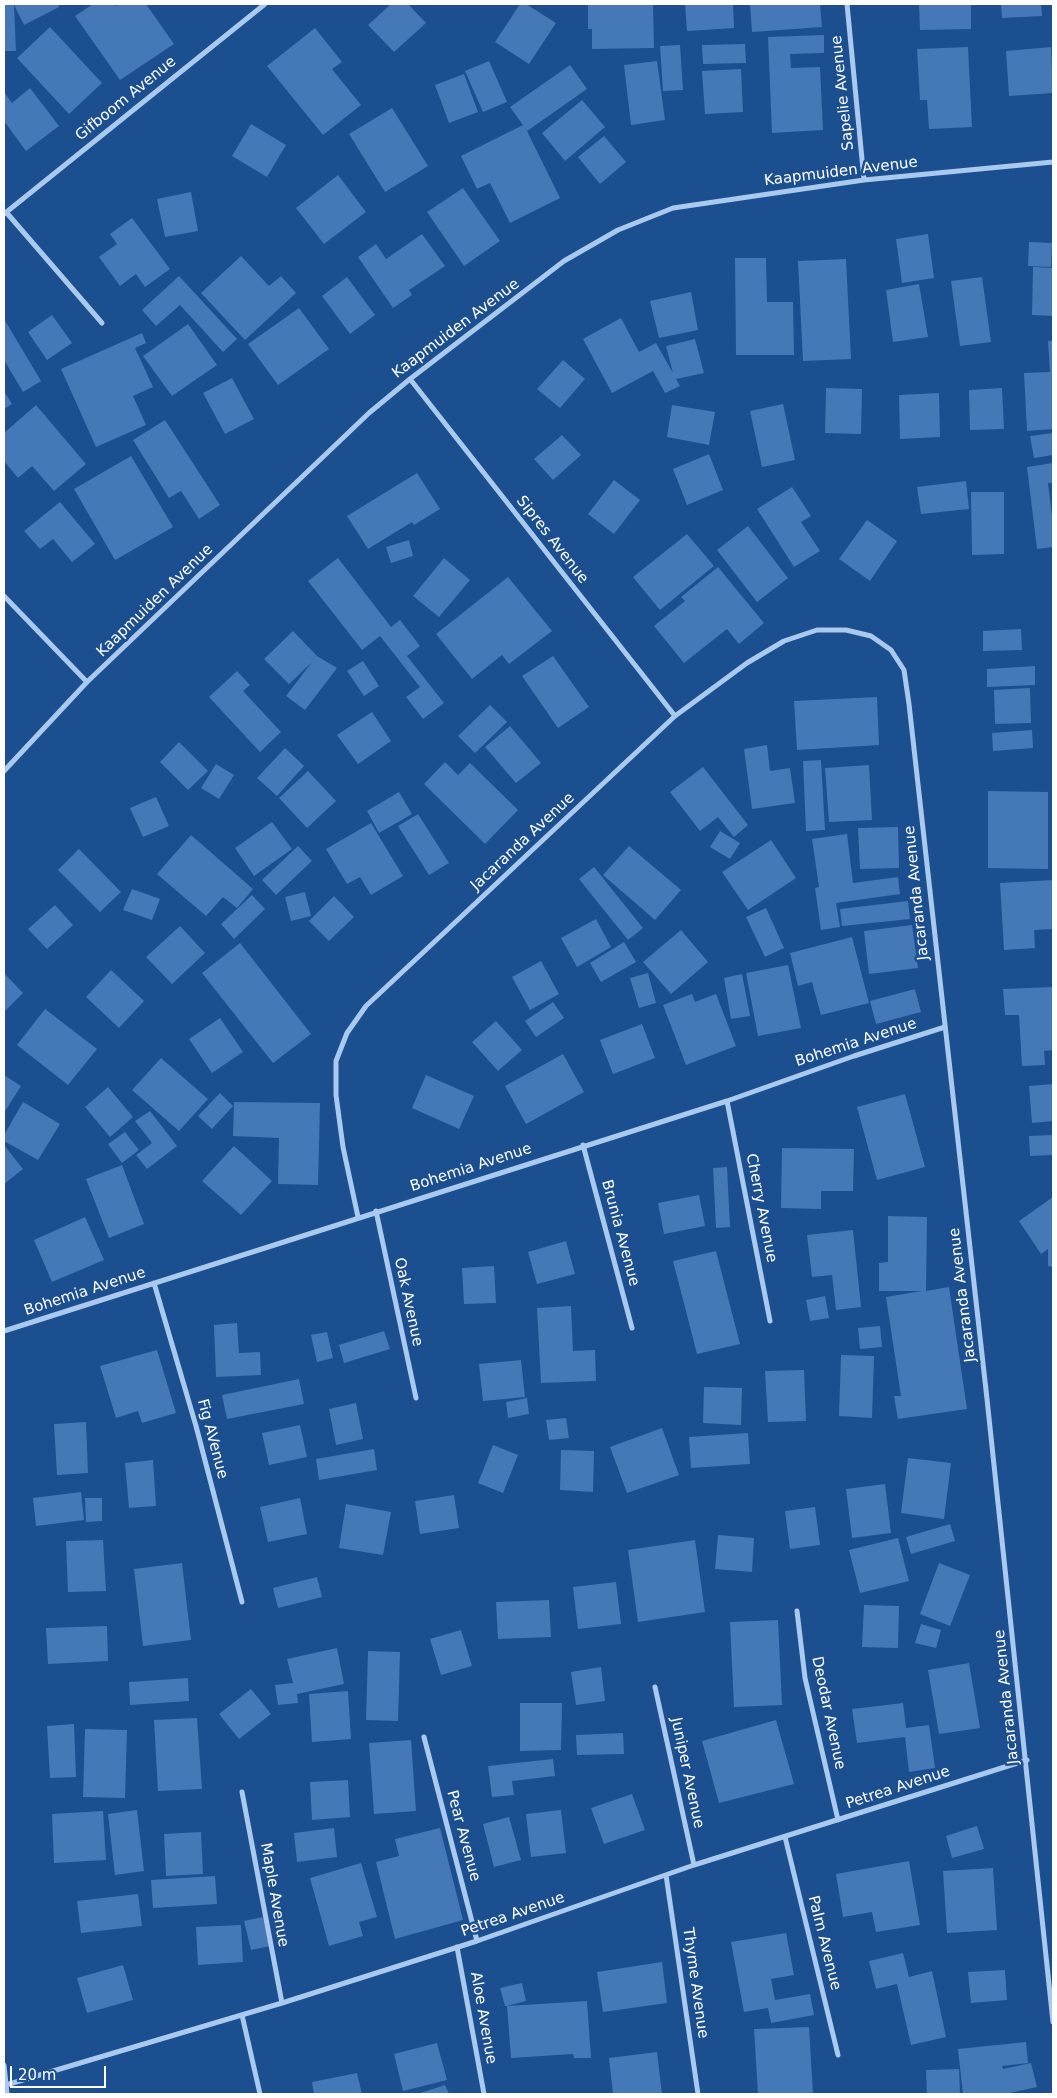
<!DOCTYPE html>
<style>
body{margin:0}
#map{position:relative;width:1057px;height:2098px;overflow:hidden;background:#1b4f8f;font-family:"DejaVu Sans",sans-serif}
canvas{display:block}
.frame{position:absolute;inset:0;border:5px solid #fff;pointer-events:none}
.scale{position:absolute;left:10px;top:2066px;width:96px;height:22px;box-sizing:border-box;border:2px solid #fff;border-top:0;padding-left:6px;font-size:15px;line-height:18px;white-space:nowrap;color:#fff;-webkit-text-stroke:4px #1b4f8f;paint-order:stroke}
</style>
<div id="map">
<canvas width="1057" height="2098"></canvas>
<div class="frame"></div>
<div class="scale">20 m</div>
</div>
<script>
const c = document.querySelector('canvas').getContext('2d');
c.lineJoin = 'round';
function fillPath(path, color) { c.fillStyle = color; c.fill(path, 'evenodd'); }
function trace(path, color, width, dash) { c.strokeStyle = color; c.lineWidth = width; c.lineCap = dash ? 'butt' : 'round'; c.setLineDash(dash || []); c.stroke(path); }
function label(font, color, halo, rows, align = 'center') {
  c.font = font + ' "DejaVu Sans",sans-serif'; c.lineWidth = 5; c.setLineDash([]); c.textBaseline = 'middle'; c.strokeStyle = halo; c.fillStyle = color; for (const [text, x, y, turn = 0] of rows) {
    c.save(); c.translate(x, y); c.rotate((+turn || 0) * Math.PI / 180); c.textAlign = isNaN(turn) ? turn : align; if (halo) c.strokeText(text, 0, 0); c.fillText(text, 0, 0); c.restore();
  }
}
fillPath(new Path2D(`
 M4,4H58L59,7L24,25L14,5L16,51H4Z
 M93,4H114L116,6L119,4H146L174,44L120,80L75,16Z
 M391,4H408L426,23L394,52L368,25Z
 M520,4H526L556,23L529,64L495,42Z
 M588,4H653L654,48L592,49V29H588Z
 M685,4H733L734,28L687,31Z
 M750,4H820L822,27L752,32Z
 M919,4H971V29L920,30Z
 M1001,4H1041L1042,16L1002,18Z
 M50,27L102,83L69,114L17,58Z
 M315,28L342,62L332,69L361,105L323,135L267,66Z
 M824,35V53L790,54L791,68L820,67L823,130L772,133L768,37Z
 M745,44L746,63L703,64L702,45Z
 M680,45L683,90L663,91L660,46Z
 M968,47L972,127L929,129L927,100H920L917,49Z
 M1051,47L1053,93L1009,96L1006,51Z
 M489,61L507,102L483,112L465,71Z
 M657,61L665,120L631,125L624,65Z
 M570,65L587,89L527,131L560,198L510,223L490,183L477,189L461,156L523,125L510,107Z
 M741,69L743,112L705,114L702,71Z
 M464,74L478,112L449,123L435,85Z
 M30,88L59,126L26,151L4,121V92L12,103Z
 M582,100L605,127L565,161L542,133Z
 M392,108L428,166L385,192L349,134Z
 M251,124L286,145L267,177L232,156Z
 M604,136L626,162L600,184L578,157Z
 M338,175L366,212L324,244L296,208Z
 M463,188L500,241L464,266L427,212Z
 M191,192L198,231L165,237L157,199Z
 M132,218L170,269L145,287L136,274L120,286L99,257L117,244L110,234Z
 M422,234L445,266L409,290L412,295L393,308L358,257L376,244L386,259Z
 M928,234L934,278L902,283L896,239Z
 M1029,242L1052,243L1051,267L1028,266Z
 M241,256L269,286L281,276L296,293L245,340L201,293Z
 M735,258H766L767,302H793L794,355H736Z
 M846,259L851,359L803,361L798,261Z
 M1033,267L1053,268V316L1032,315Z
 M179,276L237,339L223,352L180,305L156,326L142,310Z
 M347,277L375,315L350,334L322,296Z
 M982,277L991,342L960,346L951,281Z
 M919,284L928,337L893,342L886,290Z
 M691,292L698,330L659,338L650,301Z
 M299,308L329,349L278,385L248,344Z
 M52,315L72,343L47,360L28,332Z
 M621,318L639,352L656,343L673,373L666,346L695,339L704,373L676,379L680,386L665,393L653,371L612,393L583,339Z
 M4,319L41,381L23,392L4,360Z
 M188,324L217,365L172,396L143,356Z
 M142,333L146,343L135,348L153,387L133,396L146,425L96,447L61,369Z
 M1048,341H1053V429L1027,431L1024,373L1050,372Z
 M563,360L585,379L560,408L537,389Z
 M232,378L254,419L225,434L203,393Z
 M826,388L862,389L861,434L825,433Z
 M1002,388L1004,429L970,430L969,390Z
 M4,391L12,404L4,409Z
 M939,393L940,437L900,439L899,395Z
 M783,404L795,460L762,467L750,411Z
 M36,405L86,464L54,491L32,466L18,478L4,461V433Z
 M672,405L715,412L709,445L667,437Z
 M165,420L220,505L199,519L181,491L169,498L133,440Z
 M1053,433V455L1034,458L1030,436Z
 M562,435L581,455L553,480L534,459Z
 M709,454L723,490L687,505L673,469Z
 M131,456L173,527L115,560L74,489Z
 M1053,463V483H1048L1053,524V547L1037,549L1027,467Z
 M417,473L440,509L414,525L412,522L368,549L347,516Z
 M614,480L640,500L614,534L588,514Z
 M966,481L969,509L921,514L917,487Z
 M792,487L811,516L801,522L820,551L794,567L757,509Z
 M971,492H1004V554L972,555Z
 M60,502L95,544L72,562L53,539L40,549L24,531Z
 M867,520L897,541L870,581L839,559Z
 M748,526L788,578L757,602L717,550Z
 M687,534L714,566L660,610L633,577Z
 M409,540L413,556L391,563L386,547Z
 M338,558L391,627L400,620L420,646L407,656L444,703L423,719L406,697L420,687L380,636L362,650L308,581Z
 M444,558L470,580L439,617L413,596Z
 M718,567L764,623L739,644L727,629L684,663L654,626L685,601L681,597Z
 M508,577L552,631L509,664L502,655L472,679L436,634Z
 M1021,629L1022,650L983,651V631Z
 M293,631L317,656L337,668L305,710L286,696L312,662L289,684L264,659Z
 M553,656L589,707L558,728L522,676Z
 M363,661L379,686L364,696L347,671Z
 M1035,666V685L987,687V669Z
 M237,671L250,685L243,691L281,732L260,752L209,697Z
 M1030,688L1031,723L995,724L994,690Z
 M877,697L879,745L797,750L794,701Z
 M490,705L507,722L475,753L458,736Z
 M372,712L391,741L358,764L337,735Z
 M510,726L541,763L516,783L485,747Z
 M1032,730L1033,748L993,751L992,733Z
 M179,742L208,771L188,790L160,762Z
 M767,745L770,771L790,768L795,803L752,809L744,749Z
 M285,748L304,766L277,796L257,778Z
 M821,760L825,830L806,831L803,761Z
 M445,762L458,775L470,763L518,810L485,844L424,784Z
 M216,764L234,775L219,799L201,788Z
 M869,765L872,820L829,822L825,768Z
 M703,767L748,825L734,837L718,817L700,831L670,792Z
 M308,771L336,801L307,828L279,798Z
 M988,791L1048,792V869L988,868Z
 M399,792L412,814L379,833L367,811Z
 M156,797L169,826L143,837L130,808Z
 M418,814L449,863L429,875L398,826Z
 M272,822L292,849L254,876L235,848Z
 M371,823L403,876L371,895L360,877L347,884L326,849Z
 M898,827L899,868L860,869L858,828Z
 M720,831L740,843L730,859L710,847Z
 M847,834L853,883L898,877L900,894L836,903L840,927L821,930L815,888L819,887L812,839Z
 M191,835L253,889L237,908L223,897L206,916L157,874Z
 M771,840L796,878L748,910L722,872Z
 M298,846L312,861L276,895L262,880Z
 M629,846L681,890L655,920L603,875Z
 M79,849L121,892L100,912L58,870Z
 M594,867L643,928L628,940L579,879Z
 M1053,880V929L1034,930L1035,948L1004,950L1000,883Z
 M132,889L160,899L152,920L123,910Z
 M305,892L311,916L291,921L285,897Z
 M252,895L265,909L234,939L221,924Z
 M334,896L354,917L329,941L309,921Z
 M908,901L910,919L842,926L840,909Z
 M55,905L73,925L47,949L28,929Z
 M766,908L784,948L765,957L746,917Z
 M596,919L611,947L577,967L561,938Z
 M912,925L918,968L869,974L864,931Z
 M180,926L205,953L172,984L146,957Z
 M681,930L708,962L671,994L643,962Z
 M852,937L869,1003L821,1015L812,982L798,986L790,953Z
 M624,942L636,962L601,982L590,963Z
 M240,943L311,1034L273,1063L202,973Z
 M541,961L559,994L530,1010L512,977Z
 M788,965L801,1028L758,1036L746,973Z
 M111,970L144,1001L119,1028L86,997Z
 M4,973L23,993L4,1012Z
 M648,973L656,1003L639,1008L630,978Z
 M742,974L750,1016L731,1019L724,978Z
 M1053,987V1050L1044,1051L1045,1065L1022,1066L1019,1015H1005L1003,989Z
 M915,989L921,1012L876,1024L870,1001Z
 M692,994L695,1002L716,994L736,1046L686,1065L663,1005Z
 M553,1002L564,1018L536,1037L525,1021Z
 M45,1009L97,1049L68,1085L17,1045Z
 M220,1018L243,1052L212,1073L189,1039Z
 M496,1021L522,1050L498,1071L472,1042Z
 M642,1024L655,1058L613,1074L600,1040Z
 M563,1054L584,1092L526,1124L505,1086Z
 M161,1058L208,1099L179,1131L132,1090Z
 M4,1075L21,1086L4,1113Z
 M426,1075L474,1096L459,1129L412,1108Z
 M1053,1084V1121L1032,1123L1029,1086Z
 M108,1087L133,1117L110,1137L85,1107Z
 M220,1093L233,1106L212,1129L198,1116Z
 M905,1094L925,1167L877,1180L857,1107Z
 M23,1102L60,1124L38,1160L4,1141V1135Z
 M234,1102L320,1103L318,1185L278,1184L279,1138L233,1136Z
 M150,1111L177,1146L147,1169L136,1155L152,1143L135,1121Z
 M125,1132L139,1150L122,1163L108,1144Z
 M1053,1135V1155L1030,1156L1029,1136Z
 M4,1145L23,1169L4,1184Z
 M234,1146L272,1181L241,1215L202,1181Z
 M782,1148L854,1149L853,1191H821V1209L781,1208Z
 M122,1165L144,1224L109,1238L86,1179Z
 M727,1167L730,1227L716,1228L713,1168Z
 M699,1195L705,1226L664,1234L658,1203Z
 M1053,1197V1267L1048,1266V1249L1041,1254L1019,1221Z
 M888,1216L927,1217L926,1291L949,1287L967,1409L898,1419L894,1396H901L886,1297L922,1291H879V1263L888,1262Z
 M85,1217L104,1260L52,1282L34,1240Z
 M853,1230L861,1307L836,1310L832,1275L812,1277L807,1235Z
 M566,1241L575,1274L537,1284L528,1252Z
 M716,1251L740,1344L697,1354L673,1261Z
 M494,1266L496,1303L464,1304L462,1268Z
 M825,1296L829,1318L810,1321L806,1300Z
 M571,1306L573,1351L595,1350L596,1381L541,1383L537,1308Z
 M237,1323L239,1353L260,1352L261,1375L216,1377L214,1325Z
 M880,1326L882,1347L860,1349L858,1328Z
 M384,1331L390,1349L344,1363L339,1345Z
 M327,1332L333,1358L317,1362L311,1335Z
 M157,1350L176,1413L142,1423L138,1411L116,1418L100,1366Z
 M841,1355L874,1356L872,1418L839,1416Z
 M521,1360L525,1397L483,1401L479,1364Z
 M804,1370L806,1421L768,1422L765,1371Z
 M299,1379L304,1404L227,1419L222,1395Z
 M704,1387L742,1388L741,1425L703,1423Z
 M527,1398L529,1414L508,1418L506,1402Z
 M356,1403L363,1439L336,1445L329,1409Z
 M566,1418L569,1438L549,1440L546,1420Z
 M86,1422L88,1473L57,1475L54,1424Z
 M300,1425L307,1457L269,1465L262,1433Z
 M662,1428L679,1475L627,1493L610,1447Z
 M748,1433L750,1464L691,1468L689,1437Z
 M493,1445L518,1455L503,1493L478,1483Z
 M374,1449L377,1470L319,1480L316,1459Z
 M561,1450L594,1451L593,1492L560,1490Z
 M908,1458L951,1463L944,1519L901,1513Z
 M153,1460L156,1506L129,1508L125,1463Z
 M885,1484L891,1533L852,1538L846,1489Z
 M81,1492L84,1520L36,1526L33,1498Z
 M454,1495L459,1528L420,1534L415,1501Z
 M85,1498H102V1521L86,1522Z
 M300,1498L307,1534L268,1542L260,1507Z
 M346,1504L391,1512L383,1555L339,1548Z
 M815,1507L820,1545L790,1549L785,1511Z
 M950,1524L955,1541L911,1554L906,1537Z
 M718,1535L754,1538L752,1572L715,1569Z
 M898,1538L909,1581L860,1593L849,1550Z
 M103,1540L106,1591L68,1592L66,1541Z
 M695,1540L705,1612L638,1622L628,1550Z
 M182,1563L191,1640L143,1646L134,1569Z
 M939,1563L970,1575L950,1626L920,1614Z
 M317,1577L322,1597L278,1608L273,1588Z
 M616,1582L621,1624L578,1629L573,1587Z
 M549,1600L551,1637L498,1639L496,1602Z
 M864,1605L899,1606L898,1648L862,1647Z
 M778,1620L782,1705L734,1707L730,1622Z
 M921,1624L941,1630L936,1648L915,1643Z
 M107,1626L108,1661L48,1664L46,1628Z
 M461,1630L472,1666L441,1675L430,1639Z
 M337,1648L344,1684L297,1694L298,1703L278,1705L275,1685L293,1683L287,1659Z
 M368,1651L400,1652L398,1721L366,1720Z
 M969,1663L980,1728L939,1734L928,1670Z
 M601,1667L605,1701L576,1705L571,1672Z
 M188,1678L189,1701L130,1705L129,1682Z
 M251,1689L271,1714L239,1739L219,1714Z
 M348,1691L351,1739L312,1742L309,1694Z
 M520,1703H562L561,1750L520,1751Z
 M903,1703L906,1728L929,1725L935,1768L909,1772L905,1737L857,1743L852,1709Z
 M197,1718L202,1789L158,1791L154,1720Z
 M776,1720L794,1784L719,1803L702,1741Z
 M74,1724L76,1777L50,1778L47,1726Z
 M85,1729L127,1730L125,1798L83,1797Z
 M623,1733L624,1754L577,1755L576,1735Z
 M411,1740L416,1811L374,1814L369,1743Z
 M553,1759L555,1776L512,1781L514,1795L492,1797L488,1766Z
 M348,1780L350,1817L312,1820L310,1782Z
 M632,1794L645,1830L604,1844L591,1808Z
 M137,1810L144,1871L115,1875L108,1814Z
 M561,1810L566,1853L531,1857L526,1814Z
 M103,1811L106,1860L54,1863L52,1814Z
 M509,1817L521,1860L494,1867L483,1824Z
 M977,1826L984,1849L952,1858L946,1836Z
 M334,1828L337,1857L297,1862L294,1833Z
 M440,1828L463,1920L395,1939L376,1862L399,1856L395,1839Z
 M201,1832L203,1874L166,1876L164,1834Z
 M909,1861L920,1925L876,1932L872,1912L843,1917L836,1874Z
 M361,1863L377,1917L359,1922L363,1936L329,1946L310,1878Z
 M993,1868L997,1930L947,1933L943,1871Z
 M215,1876L217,1904L153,1908L151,1880Z
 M138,1894L142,1926L81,1933L77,1901Z
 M263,1917L270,1946L251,1950L244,1921Z
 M241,1925L243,1962L198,1965L196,1927Z
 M786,1933L794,1975L771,1979L775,2000L810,1994L814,2015L771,2023L768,2008L744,2012L731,1942Z
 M903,1953L909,1977L932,1971L946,2037L911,2045L897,1984L876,1989L869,1961Z
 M662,1962L667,2003L603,2012L597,1972Z
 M123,1965L133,2000L87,2013L77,1978Z
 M1005,1970L1007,2000L971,2003L968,1972Z
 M522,1983L526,2001L507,2006L587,2001L591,2058H574L573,2054L511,2058L507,2006H505L500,1988Z
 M809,2027L813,2094H758L754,2029Z
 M1026,2042L1028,2063L1002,2066L1003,2069L1031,2063L1037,2087L1005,2094H963L958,2049Z
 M437,2043L447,2080L403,2091L394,2054Z
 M657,2052L662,2094H613L609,2058Z
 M959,2069L960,2094H927L926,2070Z
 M357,2073L362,2094H314L312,2082Z
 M445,2085L449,2094H417Z`), '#4478b7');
trace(new Path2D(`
 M847,4L864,180
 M6,212L102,323
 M4,214L265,4
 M410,379L675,716
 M4,596L87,682
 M4,771L87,682L369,413L410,379L564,261L618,230L673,208L864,180L1053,162
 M727,1101L770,1321
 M583,1145L632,1328
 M376,1211L416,1398
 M358,1217L343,1147L336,1095V1061L347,1033L366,1006L675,716L747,663L784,641L817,630H846L871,636L891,650L904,670L909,704L987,1399L1053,2022
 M154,1283L196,1426L242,1602
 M4,1331L727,1101L854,1056L945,1027
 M797,1611L805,1678L838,1820
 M655,1687L694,1865
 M424,1737L477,1941
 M242,1792L282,2003
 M785,1837L838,2055
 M666,1875L698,2094
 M457,1947L484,2094
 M242,2015L260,2094
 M4,2065L7,2094
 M6,2085L282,2003L477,1941L694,1865L1027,1760`), '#a9c9ee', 5);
label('15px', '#fff', '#1b4f8f', [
 ["Sapelie Avenue",843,93,-96],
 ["Gifboom Avenue",126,99,-39],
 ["Kaapmuiden Avenue",841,172,-7],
 ["Kaapmuiden Avenue",456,329,-37],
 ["Sipres Avenue",552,540,52],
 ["Kaapmuiden Avenue",155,601,-44],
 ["Jacaranda Avenue",523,842,-43],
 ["Jacaranda Avenue",917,893,-96],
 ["Bohemia Avenue",856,1043,-18],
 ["Bohemia Avenue",471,1168,-18],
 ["Cherry Avenue",761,1208,79],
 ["Brunia Avenue",620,1233,75],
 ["Bohemia Avenue",85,1292,-18],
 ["Jacaranda Avenue",963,1295,-97],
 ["Oak Avenue",408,1302,78],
 ["Fig AVenue",212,1439,75],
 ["Jacaranda Avenue",1007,1697,-96],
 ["Deodar Avenue",828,1713,78],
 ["Juniper Avenue",687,1773,78],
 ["Petrea Avenue",898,1788,-18],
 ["Pear Avenue",463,1836,75],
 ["Maple Avenue",274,1895,80],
 ["Petrea Avenue",513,1915,-19],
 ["Palm Avenue",824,1943,76],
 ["Thyme Avenue",695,1983,82],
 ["Aloe Avenue",483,2018,80]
]);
</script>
